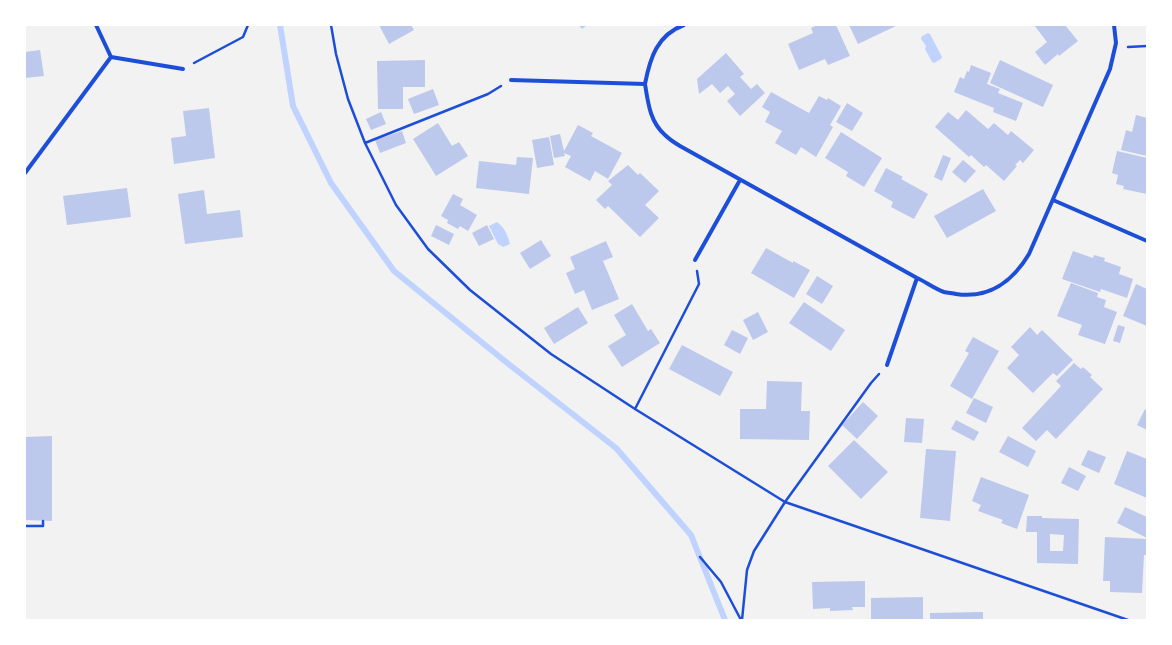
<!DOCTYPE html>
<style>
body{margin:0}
#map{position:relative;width:1172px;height:645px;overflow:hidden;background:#f2f2f2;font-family:Overpass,sans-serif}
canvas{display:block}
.frame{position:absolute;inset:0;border:26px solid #fff;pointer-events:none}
</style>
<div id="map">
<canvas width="1172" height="645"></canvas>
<div class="frame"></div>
</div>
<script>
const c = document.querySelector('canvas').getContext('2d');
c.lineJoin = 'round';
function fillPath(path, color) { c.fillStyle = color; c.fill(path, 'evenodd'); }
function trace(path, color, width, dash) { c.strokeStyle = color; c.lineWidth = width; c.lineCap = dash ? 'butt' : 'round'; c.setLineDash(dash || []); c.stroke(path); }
fillPath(new Path2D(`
 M928,33L930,34L942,57L941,59L934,63L932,62L925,49L926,46L921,39L922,36Z
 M497,222C504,227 508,235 510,244L503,247L498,244L489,226Z`), '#bfd3fe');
trace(new Path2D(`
 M280,25L293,106L331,183L394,271L506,362L616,448L691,535L725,620`), '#bfd3fe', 6);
fillPath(new Path2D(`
 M379,25H411L414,30L389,44Z
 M579,25H587L582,29Z
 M817,25H836L850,56L828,65L825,59L799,70L788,44L813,33L811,28Z
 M849,25H898L858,44Z
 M1034,25H1065L1078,41L1059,56L1058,54L1045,65L1035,52L1047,42Z
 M40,50L44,76L25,78V52Z
 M726,53L744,74L740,77L751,89L757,84L765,93L740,116L727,101L735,94L728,86L720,93L712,84L699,94L697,79Z
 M425,60V87H403V109H378L377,61Z
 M1000,60L1053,85L1043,107L990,83Z
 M971,65L991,73L987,84L1000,89L998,93L1023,103L1016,121L993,112L994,108L954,92L960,77L964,79L967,71L969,72Z
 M433,89L439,105L414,114L408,99Z
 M771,92L809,113L819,96L827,100L828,98L841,106L830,125L833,127L816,157L801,147L796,155L775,143L782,131L765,122L770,112L762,107Z
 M847,103L863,113L852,131L836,122Z
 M209,108L215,158L174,164L171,138L186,136L183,111Z
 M966,110L988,129L994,123L1008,135L1011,131L1034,150L1023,163L1020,160L1015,165L1017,166L1004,181L986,165L984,167L971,155L969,157L935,127L948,112L958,120Z
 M381,112L386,124L371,130L366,119Z
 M1136,115L1147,118V156L1121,150L1126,130L1132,132Z
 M438,123L452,146L459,142L468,156L436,176L413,139Z
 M578,125L593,133L591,136L622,153L608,179L595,171L590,181L565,167L571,156L564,153L565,156L554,158L550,136L560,134L564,151Z
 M402,131L406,143L380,153L375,140Z
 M841,132L882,158L864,187L846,176L848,172L825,158Z
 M549,137L554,165L537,168L532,140Z
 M1117,151L1147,158V194L1123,189L1124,186L1116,184L1118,175L1112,173Z
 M943,155L951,158L942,181L934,177Z
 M517,157L533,158L529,194L476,188L479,161L516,165Z
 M963,160L976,171L965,183L952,172Z
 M628,165L638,175L640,173L659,191L645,205L659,218L640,237L608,206L605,209L596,200L612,185L608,181Z
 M886,168L903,177L901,179L928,194L914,219L891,207L893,202L874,191Z
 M127,188L131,217L67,225L63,196Z
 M983,189L996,211L947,238L934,216Z
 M204,190L207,214L240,210L243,237L185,244L178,194Z
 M453,194L463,199L460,205L477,215L468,231L460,226L458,229L447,223L448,220L441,216Z
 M436,225L454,234L449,245L431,236Z
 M487,225L494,239L479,246L472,233Z
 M541,240L551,256L530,269L520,253Z
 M606,241L613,257L603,261L619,299L592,310L584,290L575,294L566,273L575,269L570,257Z
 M766,248L793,263V261L810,270L794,298L751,273Z
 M1073,251L1093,258L1094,255L1105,258L1104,261L1121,267L1119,274L1133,279L1127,298L1101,289L1100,292L1062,279Z
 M817,276L833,286L822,304L806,294Z
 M1071,283L1098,293L1097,297L1106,300L1104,307L1117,312L1105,344L1078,335L1082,325L1057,316Z
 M1136,284L1147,289V326L1123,316Z
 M804,302L845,330L831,351L789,323Z
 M632,304L648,331L651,329L660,343L622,367L608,346L626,335L614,315Z
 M578,307L588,323L554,344L544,328Z
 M758,312L768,332L753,340L743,320Z
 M1118,325L1125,327L1120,343L1113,341Z
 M1030,327L1037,335L1042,330L1073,360L1057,376L1053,373L1033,393L1007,368L1019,355L1011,347Z
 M732,330L748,338L740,354L724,345Z
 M973,337L999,351L972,399L950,386L969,353L965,351Z
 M682,345L733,372L720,396L669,369Z
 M1074,363L1081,369L1083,367L1092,375L1090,377L1103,389L1056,439L1047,430L1036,441L1022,428L1061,386L1056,381Z
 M767,381L802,382L801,411H810L809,440L740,439V409H766Z
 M974,398L993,407L986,423L966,413Z
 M863,402L878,416L857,439L842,425Z
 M1145,409L1147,411V430L1137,425Z
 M906,418L924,419L922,443L904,442Z
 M956,420L979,432L974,441L951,429Z
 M52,436V521L25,520V437Z
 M1008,436L1036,451L1028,467L999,452Z
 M854,440L888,472L861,499L828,466Z
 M926,449L956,451L950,521L920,518Z
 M1088,450L1106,457L1099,473L1081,465Z
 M1127,451L1147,459V498L1114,484Z
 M1069,467L1086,476L1078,491L1061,483Z
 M981,477L1029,495L1017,529L1001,523L1003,520L978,511L981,505L972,501Z
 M1125,507L1147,517V538L1117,523Z
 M1027,516H1042V518L1079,519L1078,564L1037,563V532H1026ZM1050,534L1064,535L1063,551H1050Z
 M1105,537L1147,539V555H1144L1142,593L1110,592V581H1103Z
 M865,581V607H852L853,610L830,611V608L813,609L812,582Z
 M923,597V620H871V598Z
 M983,612V620H930V613Z`), '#bdc9ec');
trace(new Path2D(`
 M331,25L336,54L348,99L365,143L396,205L428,249L470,290L551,354L635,409L785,502L1128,620
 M1128,47L1147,46
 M194,63L243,37L248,25
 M365,143L488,94L501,86
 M635,409L699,284L697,271
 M25,526H43V521
 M700,557L721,582L741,620
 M742,620L747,570L754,551L785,502L871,383L879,374`), '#1d4ed8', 2.5);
trace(new Path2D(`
 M96,25L111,57
 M511,80L645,84C650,58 657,35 684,25
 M645,84C648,103 650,122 665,135C670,140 675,143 680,146L917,278L887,365
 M25,173L111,57L183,69
 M1053,200L1147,241
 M695,260L740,180
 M917,278C926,282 935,289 944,292C948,293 953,293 956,294C989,299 1013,281 1029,254L1110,69L1116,43L1114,25`), '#1d4ed8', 4);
</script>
